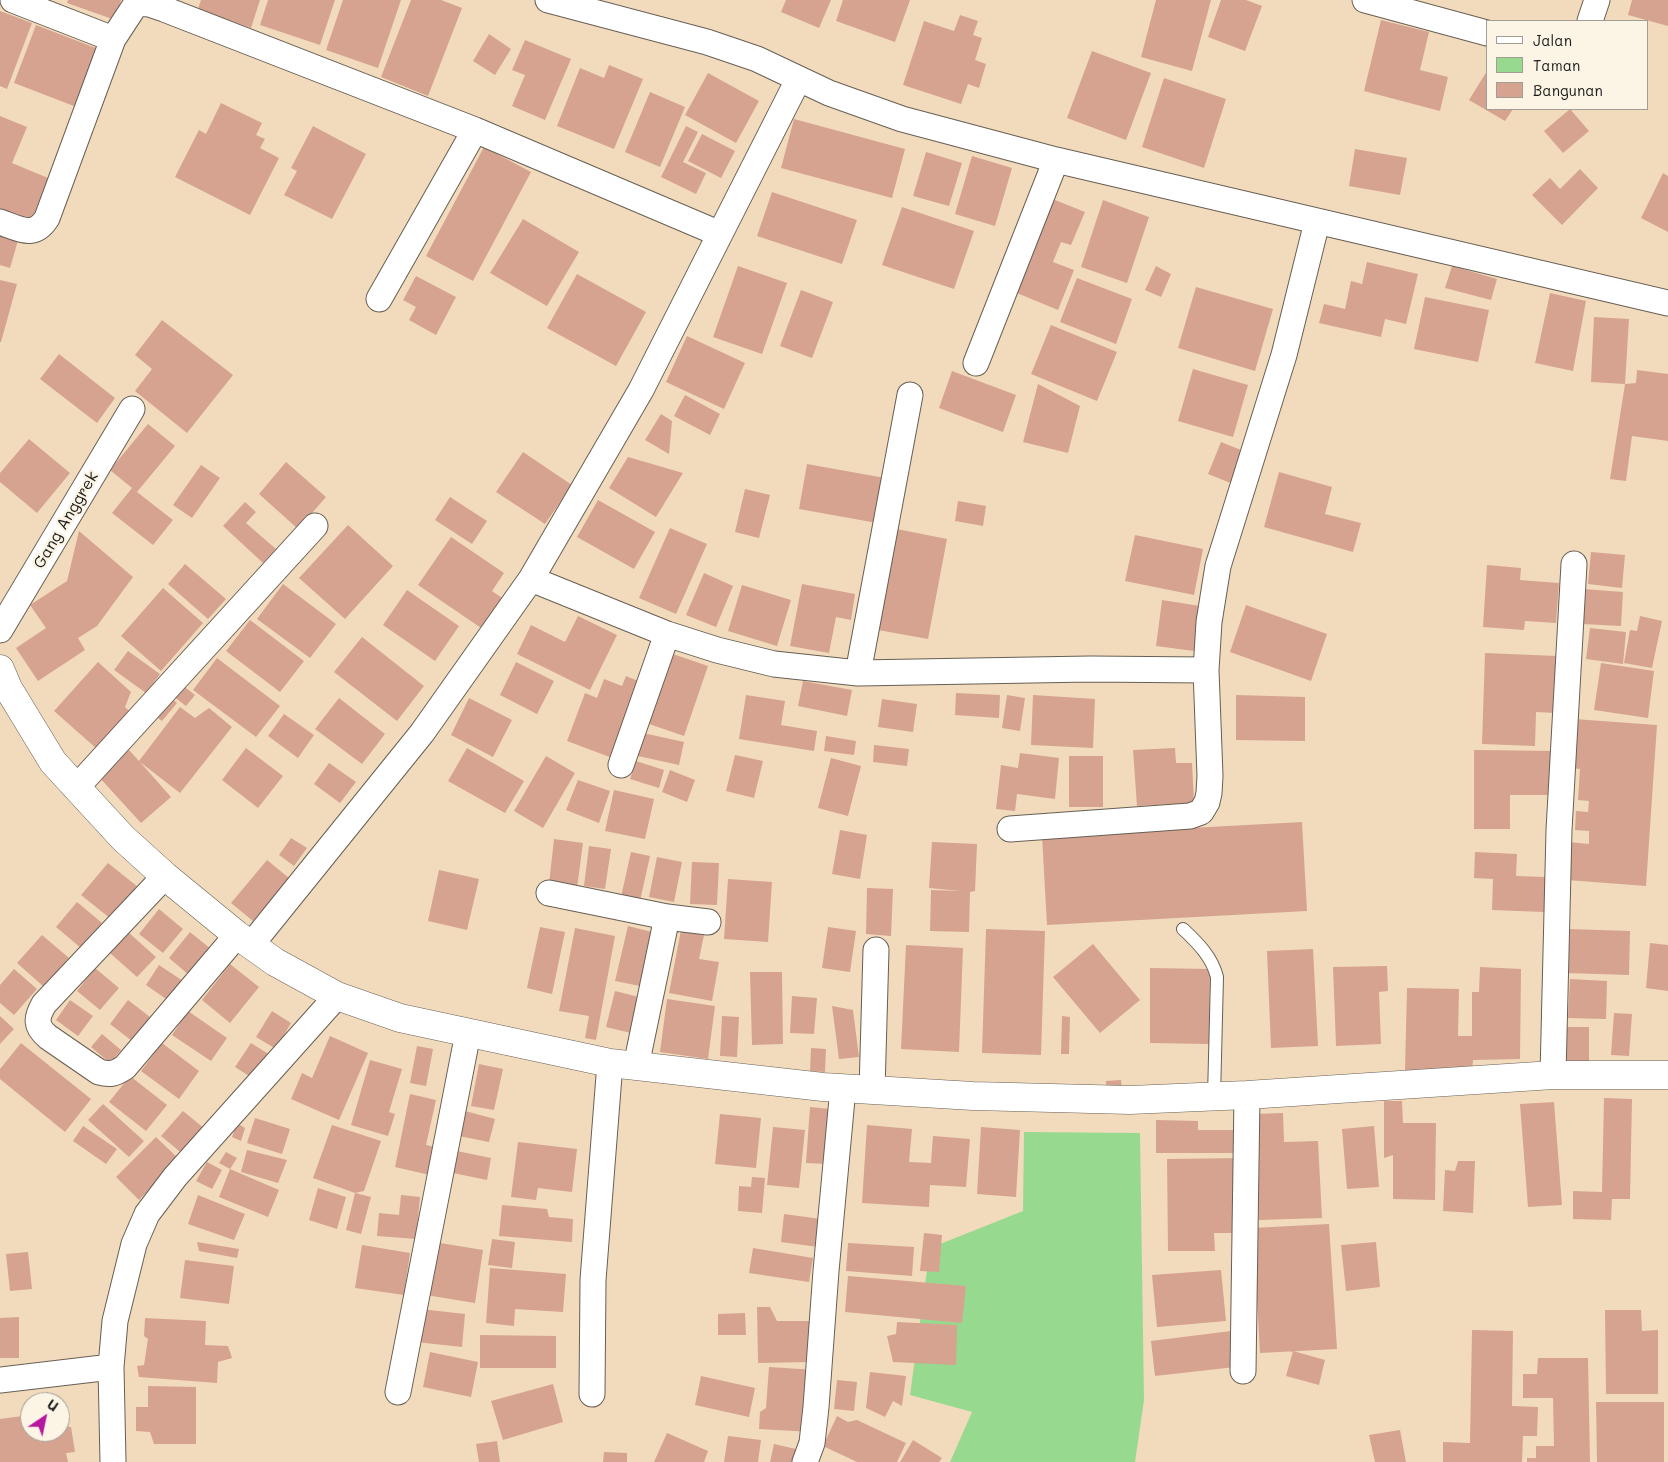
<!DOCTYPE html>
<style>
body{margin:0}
#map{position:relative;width:1668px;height:1462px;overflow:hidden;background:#f2dbbc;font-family:Mali,sans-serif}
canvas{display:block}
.legend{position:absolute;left:1486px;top:20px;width:162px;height:90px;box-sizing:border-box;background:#fcf5e5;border:1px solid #a29e95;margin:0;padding:6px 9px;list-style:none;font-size:15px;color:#1c1c1c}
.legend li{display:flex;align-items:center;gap:10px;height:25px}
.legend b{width:25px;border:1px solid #a29e95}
.north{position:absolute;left:20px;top:1392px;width:50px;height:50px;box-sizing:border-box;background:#fcf5e5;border:1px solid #a29e95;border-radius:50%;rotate:34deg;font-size:14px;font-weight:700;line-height:20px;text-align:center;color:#1c1c1c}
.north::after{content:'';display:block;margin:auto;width:18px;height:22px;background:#b5179e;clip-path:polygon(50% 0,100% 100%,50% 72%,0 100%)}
</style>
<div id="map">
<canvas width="1668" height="1462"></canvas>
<ul class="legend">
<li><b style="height:6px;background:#fff"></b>Jalan</li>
<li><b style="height:14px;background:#98d990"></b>Taman</li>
<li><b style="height:14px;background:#d6a390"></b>Bangunan</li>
</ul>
<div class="north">U</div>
</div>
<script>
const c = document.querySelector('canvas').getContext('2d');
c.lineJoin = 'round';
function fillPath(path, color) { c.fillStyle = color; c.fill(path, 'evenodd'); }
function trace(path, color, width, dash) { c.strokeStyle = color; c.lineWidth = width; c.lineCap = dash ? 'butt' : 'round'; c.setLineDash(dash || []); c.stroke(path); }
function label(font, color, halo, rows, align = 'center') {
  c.font = font + ' Mali,sans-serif'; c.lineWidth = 5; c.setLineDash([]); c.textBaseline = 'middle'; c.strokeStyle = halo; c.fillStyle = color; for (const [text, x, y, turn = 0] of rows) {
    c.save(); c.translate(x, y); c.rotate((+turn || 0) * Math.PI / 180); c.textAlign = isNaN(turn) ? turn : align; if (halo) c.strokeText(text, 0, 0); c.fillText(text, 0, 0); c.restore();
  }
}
fillPath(new Path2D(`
 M1024,1132L1140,1133L1144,1400L1135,1462H950L972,1412L910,1395L930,1248L1023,1211Z`), '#98d990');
fillPath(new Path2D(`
 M68,0H121L115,20L67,3Z
 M201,0H260L251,28L198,9Z
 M268,0H335L320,45L260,25Z
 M343,0H401L378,68L326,50Z
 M411,0H441L462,8L428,96L381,77Z
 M786,0H831L819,28L781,12Z
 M843,0H910L895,42L836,21Z
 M1156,0H1211L1192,71L1141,57Z
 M1221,0H1246L1262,6L1245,51L1208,37Z
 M1632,0H1668V26L1628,15Z
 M0,11L32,23L7,89L0,86Z
 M960,15L978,21L973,35L982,38L975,60L986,64L979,88L968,84L961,104L903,85L924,21L954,31Z
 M1381,20L1429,32L1420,70L1448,77L1440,111L1364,91Z
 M36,25L101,50L79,108L14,83Z
 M489,34L511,49L495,75L473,61Z
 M525,40L571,59L545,120L512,106L525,75L512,70Z
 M1092,51L1151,73L1126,140L1067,118Z
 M609,65L643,79L614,149L557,126L580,68L604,78Z
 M1487,71V109H1513L1505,121L1469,100Z
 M708,73L759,101L736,143L685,115Z
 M1164,78L1226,99L1204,168L1142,147Z
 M650,92L685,107L660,167L625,152Z
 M221,103L262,123L256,135L265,139L260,148L279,158L250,215L175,177L199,130L206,134Z
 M1570,109L1589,131L1563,153L1544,131Z
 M0,116L27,127L12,163L48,178L28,230L0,219Z
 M794,119L905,149L892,198L781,168Z
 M313,126L366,154L332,219L284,195L297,171L291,168Z
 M686,126L698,132L683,162L706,173L696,194L661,177Z
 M702,134L735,151L721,178L688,161Z
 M484,147L531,172L473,281L426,256Z
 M1355,149L1407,158L1400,195L1349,186Z
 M926,152L962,163L949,206L913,196Z
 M972,156L1012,168L995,226L955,214Z
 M1580,169L1598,188L1562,225L1532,195L1550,178L1560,189Z
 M1663,173L1668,176V232L1641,218Z
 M772,192L857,220L842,264L757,236Z
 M1050,198L1085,212L1071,245L1061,242L1053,262L1074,270L1058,310L1012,291Z
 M1103,200L1149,217L1127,283L1081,267Z
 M902,207L974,231L954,289L882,265Z
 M523,219L579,252L547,306L490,273Z
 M0,231L19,237L10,268L0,265Z
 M1367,262L1418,274L1406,324L1385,319L1381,337L1319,323L1324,304L1345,309L1351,281L1362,284Z
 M738,266L787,283L762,354L713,337Z
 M1156,266L1171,274L1161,297L1145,290Z
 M1452,266L1497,279L1491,300L1445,288Z
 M577,274L646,312L616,366L547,328Z
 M416,276L456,297L436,335L409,320L416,307L403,300Z
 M1077,278L1132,299L1116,344L1060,322Z
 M0,280L17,284L1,342H0Z
 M1196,287L1273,309L1255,371L1178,348Z
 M801,290L833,302L812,358L780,346Z
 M1550,293L1586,301L1573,371L1535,363Z
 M1425,297L1489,310L1478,362L1414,349Z
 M1594,317L1629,319L1625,384L1591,382Z
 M162,320L233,375L187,433L135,391L152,369L135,355Z
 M1051,325L1117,352L1097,401L1031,374Z
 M687,336L745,363L724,409L666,382Z
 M59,354L115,398L97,423L40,379Z
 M1193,369L1248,385L1233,437L1178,421Z
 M1637,370L1668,374V441L1632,436L1626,481L1610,479L1625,384L1636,383Z
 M952,371L1016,395L1003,432L939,408Z
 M1038,384L1080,406L1068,453L1023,442Z
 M685,395L720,414L710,435L674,416Z
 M661,414L672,421L669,454L645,440Z
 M148,424L175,446L137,492L173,520L153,545L112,513L132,488L110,470Z
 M29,439L70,473L37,513L0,482V473Z
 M1221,442L1246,452L1233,484L1208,474Z
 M523,452L572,485L545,524L496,492Z
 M628,457L683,473L656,517L609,488Z
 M286,462L326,497L298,529L259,494Z
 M807,464L885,478L877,523L799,509Z
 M201,465L220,478L192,518L173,505Z
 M1279,472L1332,487L1325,514L1361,523L1353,552L1264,527Z
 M745,489L770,495L759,538L735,532Z
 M450,497L487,521L472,544L435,520Z
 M598,500L655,532L634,569L577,537Z
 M958,501L986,506L983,526L955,521Z
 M245,502L256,512L246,523L276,549L263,563L223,526Z
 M348,525L393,566L345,619L299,578Z
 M670,528L707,544L676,614L639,598Z
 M897,529L947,539L928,639L878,630Z
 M79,531L133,577L97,626L78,638L85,650L38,681L16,648L46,628L30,605L67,581Z
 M1135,535L1203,549L1194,595L1125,581Z
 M451,537L504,573L492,591L508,602L487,632L418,585Z
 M1591,552L1625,555L1622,588L1588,584Z
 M185,564L226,599L208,619L168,584Z
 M1487,565L1521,568L1520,580L1559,583L1556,623L1525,621L1524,630L1483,627Z
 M704,573L733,586L716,627L686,615Z
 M283,584L336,624L310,658L257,619Z
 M802,584L855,594L851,620L836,617L829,653L790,646Z
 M742,585L791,600L777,646L728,631Z
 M163,588L203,623L161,671L121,636Z
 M1584,589L1623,592L1621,626L1582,624Z
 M407,590L459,626L435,661L383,625Z
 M1162,600L1200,606L1194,651L1156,646Z
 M1246,605L1327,634L1311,681L1230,652Z
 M578,616L617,635L590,690L517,654L531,625L565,642Z
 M1640,616L1662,621L1652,668L1624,663L1630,630L1637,631Z
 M250,620L304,661L280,692L226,651Z
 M1590,628L1626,632L1623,664L1586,659Z
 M362,637L424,686L397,721L334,672Z
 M128,651L160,674L146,693L114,670Z
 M1485,653L1557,656L1556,713L1536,712L1535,746L1482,744Z
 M673,654L708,666L684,736L649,724Z
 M217,658L280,706L256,737L193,690Z
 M98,662L131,692L125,707L137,718L97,749L54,711Z
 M516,662L554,681L537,714L500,695Z
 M1601,663L1654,671L1648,718L1594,710Z
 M626,676L643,683L615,759L567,741L585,693L597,698L604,679L622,686Z
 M803,681L852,690L847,716L798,706Z
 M182,685L195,695L186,706L173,696Z
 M956,693L1000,695L999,718L955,715Z
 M167,694L177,703L162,721L151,713Z
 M746,695L785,701L781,725L817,731L814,751L739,739Z
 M1007,695L1025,698L1020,731L1002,728Z
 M1033,695L1095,699L1093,748L1031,745Z
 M1236,695L1305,697V741L1236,740Z
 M339,698L385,734L362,764L315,729Z
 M469,698L512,720L493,757L451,735Z
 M882,699L917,704L913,732L878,727Z
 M180,707L195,718L209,708L232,727L180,793L140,762L171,797L141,823L99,777L129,750L139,761Z
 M284,714L314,735L298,758L268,736Z
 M1574,719L1657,725L1646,886L1567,880L1569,842L1589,844V831L1575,830L1576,811L1588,812L1589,801L1578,800L1580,769L1571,768Z
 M643,733L684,742L679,765L638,756Z
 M826,736L856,741L854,755L824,751Z
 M874,745L909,749L907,766L873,762Z
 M246,748L283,776L258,808L222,780Z
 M467,748L524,781L505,813L448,781Z
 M1175,748L1176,763H1192L1194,803L1137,806L1133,750Z
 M1474,750L1556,751V795H1510V829H1474Z
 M1020,753L1059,758L1055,799L1017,794L1015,811L996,809L1001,765L1018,768Z
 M735,755L763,761L754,798L726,791Z
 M546,756L575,773L543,828L514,811Z
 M1069,756H1103V807H1069Z
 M831,758L861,766L848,816L818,808Z
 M636,761L664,770L659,788L630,779Z
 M329,763L356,782L340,803L314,784Z
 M670,770L695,780L687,802L662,792Z
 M578,780L610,791L599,823L566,810Z
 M614,790L654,799L645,839L605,831Z
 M1302,822L1307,911L1047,925L1042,836Z
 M840,830L867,835L860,879L832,874Z
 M291,838L307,848L294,866L279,855Z
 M554,839L583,843L577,888L549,884Z
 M932,842L977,844L975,891L970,892L969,932L930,931L931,890L961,891L929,888Z
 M589,846L611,849L605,889L584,886Z
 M631,852L650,856L640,901L621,897Z
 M1475,852L1517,854L1516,876L1546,877L1544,912L1492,910L1493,879L1474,878Z
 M657,857L682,862L674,902L649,897Z
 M267,860L289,878L253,921L231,903Z
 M692,862L719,863L717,905L690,904Z
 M108,863L138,887L111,919L81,895Z
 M439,870L479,879L467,930L428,921Z
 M728,879L772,882L768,942L724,939Z
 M867,888L893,889L891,936L866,934Z
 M77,902L102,923L81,948L56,927Z
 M159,909L183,929L163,953L139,934Z
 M628,926L652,932L640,986L615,981Z
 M540,927L565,932L552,994L527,988Z
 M828,927L856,931L850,972L822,968Z
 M575,928L615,936L596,1040L585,1038L589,1016L559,1011Z
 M986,929L1045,931L1041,1055L982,1053Z
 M1568,929L1630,931L1629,975L1566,973Z
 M681,930L704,935L699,959L719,962L712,1001L669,993Z
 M128,932L156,957L137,977L110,953Z
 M190,932L211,949L189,975L169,958Z
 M42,935L69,958L44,987L17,963Z
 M1650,943L1668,945V991L1646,988Z
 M1093,944L1140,1000L1100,1033L1053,977Z
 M906,945L963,948L959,1052L901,1049Z
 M1313,949L1318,1046L1271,1048L1267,951Z
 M230,964L259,987L230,1023L202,1000Z
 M159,965L183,981L169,1001L146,985Z
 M1387,966L1388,991L1379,992L1381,1044L1336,1046L1333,967Z
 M1480,967L1521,969L1520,1059L1473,1060L1472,1071L1405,1070L1407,988L1459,989L1458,1036H1472V992H1479Z
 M95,968L119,988L100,1010L77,991Z
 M1150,968L1210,969L1209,1044L1150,1043Z
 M14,969L37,989L14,1015L0,1003V985Z
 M750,972H782L783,1044L752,1045Z
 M1570,979L1607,981L1606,1019L1568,1018Z
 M615,991L639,997L631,1033L606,1027Z
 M792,996L817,998L814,1034L790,1033Z
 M667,999L715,1006L708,1059L660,1052Z
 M70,1000L93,1016L78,1036L56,1020Z
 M128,1000L150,1017L132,1041L110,1024Z
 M832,1006L853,1010L859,1057L839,1059Z
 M188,1011L227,1038L211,1061L172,1035Z
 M272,1011L291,1023L276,1049L256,1037Z
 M1614,1013L1632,1014L1629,1056L1611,1055Z
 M0,1016L14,1029L0,1044Z
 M722,1016L739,1017L737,1057L720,1056Z
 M1062,1016L1070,1017L1069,1054H1061Z
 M1563,1027H1589V1062H1563Z
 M102,1034L121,1050L110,1063L91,1047Z
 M330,1036L368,1053L339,1120L291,1099L302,1073L312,1078Z
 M21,1043L91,1099L65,1132L0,1079V1069Z
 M162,1043L199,1071L179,1099L141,1071Z
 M251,1043L270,1055L254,1079L235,1067Z
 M417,1046L433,1049L426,1086L410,1083Z
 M811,1048L826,1049L825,1072L810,1071Z
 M370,1060L402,1069L389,1112L395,1114L388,1136L351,1125Z
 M479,1064L503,1069L494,1110L471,1106Z
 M130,1076L167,1105L146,1131L109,1102Z
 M1121,1080L1122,1091L1107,1092L1106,1081Z
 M410,1094L436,1100L426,1145L440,1148L434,1176L395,1167Z
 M1604,1098L1632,1099L1630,1199H1612L1611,1220L1573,1219V1191L1602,1192Z
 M1384,1101H1402L1403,1123H1436L1435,1200L1393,1199V1155L1384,1158Z
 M1554,1102L1562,1205L1528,1207L1520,1104Z
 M103,1104L144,1141L129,1157L88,1120Z
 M810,1107L831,1109L826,1164L806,1163Z
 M183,1111L205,1129L184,1155L161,1136Z
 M465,1111L495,1119L489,1142L459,1136Z
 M1283,1113L1284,1142L1318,1141L1322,1218L1259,1220L1255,1114Z
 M720,1114L761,1118L756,1168L715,1164Z
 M255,1118L290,1129L282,1154L247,1143Z
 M1156,1120L1198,1121V1130H1241L1240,1153H1156Z
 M237,1123L245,1128L241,1141L232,1137Z
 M332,1125L381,1141L364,1191L355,1193L313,1178Z
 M867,1125L912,1129L909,1162L931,1163L933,1136L970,1139L966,1187L930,1185L929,1207L862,1203Z
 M83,1126L117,1149L106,1164L73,1141Z
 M1374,1126L1379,1187L1347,1189L1342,1129Z
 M773,1127L805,1130L799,1188L767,1185Z
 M981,1127L1020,1130L1016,1197L977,1194Z
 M156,1137L179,1159L139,1200L116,1177Z
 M518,1142L577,1149L572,1192L538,1188L536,1200L511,1197Z
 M247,1150L287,1160L278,1183L241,1172Z
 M457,1151L491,1158L487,1180L453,1173Z
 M226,1152L237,1158L230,1169L279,1190L268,1217L219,1197L230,1169L219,1163Z
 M1242,1158L1243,1233H1214L1215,1251H1168L1167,1159Z
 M1458,1161H1475L1473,1213L1443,1211L1445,1170L1455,1171Z
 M207,1162L222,1170L212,1189L196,1181Z
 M752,1177L765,1178L762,1213L738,1211L739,1186L751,1187Z
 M318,1188L346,1197L337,1229L309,1220Z
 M355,1193L371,1197L361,1234L346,1230Z
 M198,1195L245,1214L234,1240L188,1224Z
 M401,1195L420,1197L416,1239L377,1236L379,1213L399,1215Z
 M502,1205L547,1209L549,1217L573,1219L572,1242L499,1236Z
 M784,1214L821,1219L818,1247L781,1242Z
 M1329,1224L1337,1349L1260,1353L1253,1228Z
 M924,1233L942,1235L939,1272L920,1271Z
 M492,1239L515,1242L512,1268L488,1265Z
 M197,1242L239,1249L237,1258L199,1251Z
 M434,1242L483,1250L475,1303L426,1295Z
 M1376,1242L1380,1287L1346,1291L1341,1245Z
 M848,1243L914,1247L912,1276L846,1271Z
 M362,1245L410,1253L404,1295L355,1288Z
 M753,1248L813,1258L809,1282L749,1273Z
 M28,1252L32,1289L10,1291L6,1254Z
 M185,1260L234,1266L229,1304L180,1298Z
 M490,1268L566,1274L563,1312L515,1309L514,1326L486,1323Z
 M1221,1270L1226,1321L1157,1327L1152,1275Z
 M848,1276L966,1286L962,1323L845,1312Z
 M757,1307H770L777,1321H810L811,1362L758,1363Z
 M420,1309L465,1314L462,1347L416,1342Z
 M1605,1310H1641L1642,1331L1658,1330V1394H1606Z
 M745,1313L746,1335H718V1314Z
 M19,1317V1358H0V1318Z
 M145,1318L206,1321L205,1345L228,1346L232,1358L218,1362L217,1383L139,1377L137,1366L144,1365L148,1339L144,1336Z
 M897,1322L957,1325L956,1365L893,1362L887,1336L896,1334Z
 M1472,1330L1513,1331L1512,1406L1538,1407L1537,1436H1523L1522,1462H1443V1442L1470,1443Z
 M1231,1331L1235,1367L1155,1376L1151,1341Z
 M480,1335L556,1336V1368H480Z
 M1293,1351L1325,1360L1319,1385L1286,1376Z
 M430,1352L478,1362L471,1397L423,1387Z
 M1538,1358H1588L1590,1462H1527V1458H1536V1446H1554L1553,1398H1523V1374H1537Z
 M769,1367L816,1370L812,1432L759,1429L760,1412L766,1408Z
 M870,1372L906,1376L902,1406L893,1401L885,1417L866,1408Z
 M701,1376L755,1388L749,1417L695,1405Z
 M837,1380L857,1382L854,1411L834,1409Z
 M553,1384L563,1422L503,1440L491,1401Z
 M148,1386L196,1387V1444H154L150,1432L136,1431V1407H148Z
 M1596,1402H1664V1462H1597Z
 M30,1415V1432H60V1418L62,1426L71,1427L75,1452L66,1453L68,1462H0V1419Z
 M837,1416L848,1422L857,1420L906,1443L897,1462H857L823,1446Z
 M1400,1430L1406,1462H1375L1369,1435Z
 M667,1433L708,1451L704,1462H654Z
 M728,1436L761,1440L758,1462H724Z
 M913,1440L942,1458L939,1462H900Z
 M497,1441L500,1462H479L476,1444Z
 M774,1444L796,1449L793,1462H770Z
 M604,1452L627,1453V1462H603Z`), '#d6a390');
const service = new Path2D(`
 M1183,929C1198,943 1212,957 1217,977L1214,1097`);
const minor = new Path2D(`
 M13,0L113,39L134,7L140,3L149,4L164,9L475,130L720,234
 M548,0L707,42L757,59L829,93L902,119L1056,160L1668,303
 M1365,0L1487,33
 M1590,21L1597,0
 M0,222C20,229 34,239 47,218L113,39
 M379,299L475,130
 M976,363L1056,160
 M531,579L667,634L717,650L774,664L858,673L1090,669L1206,670
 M0,630L132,409
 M858,673L910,395
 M621,765L667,634
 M76,788L315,526
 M1010,829L1190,816L1201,812L1207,802L1209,793L1210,776L1206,670L1209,622L1218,566L1284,355L1317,222
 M165,876L44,1004C36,1018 35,1026 48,1037L99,1072C110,1075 115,1074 125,1067L237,935
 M549,893L667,917L708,922
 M251,945L422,733L531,579L641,390L798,80
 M636,1066L667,917
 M1553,1075L1559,830L1574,564
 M872,1090L876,950
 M1243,1371L1247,1095
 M0,1380L111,1367
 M398,1392L468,1033
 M592,1394L593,1280L610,1063
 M113,1462L111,1367L115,1321L134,1244L147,1214L175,1177L337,996
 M805,1462L812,1443L816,1407L826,1271L843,1088`);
const tertiary = new Path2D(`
 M0,669L8,688L53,762L123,838L165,876L237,935L275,962L337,996L400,1018L610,1063L823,1087L973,1096L1130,1100L1247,1095L1553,1075H1668`);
trace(service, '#675f54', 14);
trace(minor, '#675f54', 27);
trace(tertiary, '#675f54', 29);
trace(service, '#fff', 12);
trace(minor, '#fff', 25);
trace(tertiary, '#fff', 28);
label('16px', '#1c1c1c', '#fcf5e5', [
 ["Gang Anggrek",66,520,-59]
]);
</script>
